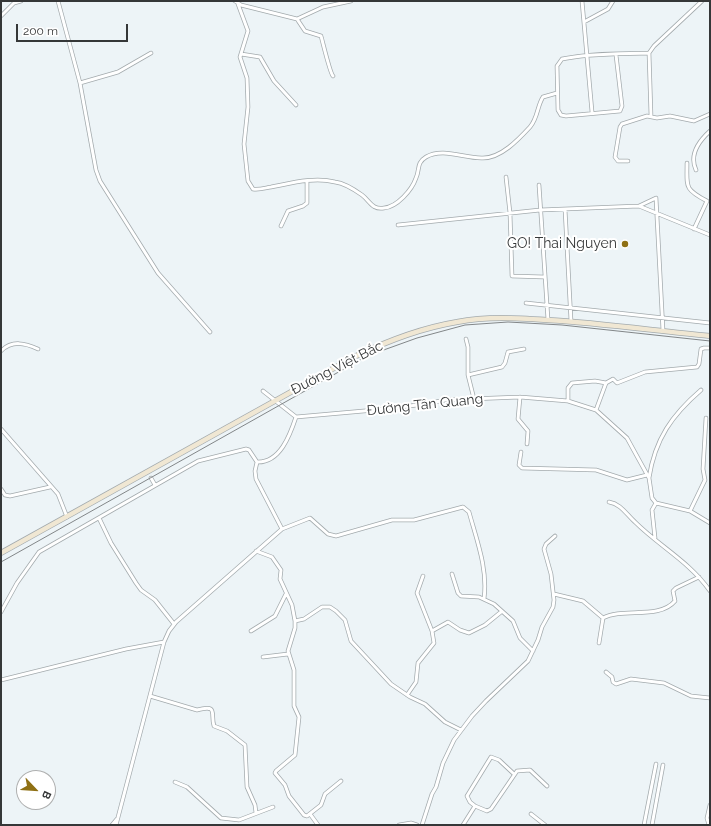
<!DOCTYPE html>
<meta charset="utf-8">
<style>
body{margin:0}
#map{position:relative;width:711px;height:826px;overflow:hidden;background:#edf4f7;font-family:Raleway,sans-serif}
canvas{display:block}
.frame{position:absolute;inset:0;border:2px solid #353738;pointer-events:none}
.north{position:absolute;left:16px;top:770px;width:40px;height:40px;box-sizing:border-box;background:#fff;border:1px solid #aeafaf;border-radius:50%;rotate:115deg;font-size:11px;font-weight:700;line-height:16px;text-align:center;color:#353738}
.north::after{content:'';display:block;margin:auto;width:14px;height:18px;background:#8f7014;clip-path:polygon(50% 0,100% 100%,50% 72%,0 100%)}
.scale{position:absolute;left:16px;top:24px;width:112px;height:18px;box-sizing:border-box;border:2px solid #353738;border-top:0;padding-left:5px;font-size:12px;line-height:14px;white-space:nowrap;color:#353738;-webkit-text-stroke:3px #fff;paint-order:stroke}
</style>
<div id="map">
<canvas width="711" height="826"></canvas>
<div class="frame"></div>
<div class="north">B</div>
<div class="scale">200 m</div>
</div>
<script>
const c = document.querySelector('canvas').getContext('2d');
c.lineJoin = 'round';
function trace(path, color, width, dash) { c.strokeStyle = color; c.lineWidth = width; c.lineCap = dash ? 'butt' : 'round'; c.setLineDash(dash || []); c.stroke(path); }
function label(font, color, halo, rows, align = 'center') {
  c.font = font + ' Raleway,sans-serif'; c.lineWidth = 4; c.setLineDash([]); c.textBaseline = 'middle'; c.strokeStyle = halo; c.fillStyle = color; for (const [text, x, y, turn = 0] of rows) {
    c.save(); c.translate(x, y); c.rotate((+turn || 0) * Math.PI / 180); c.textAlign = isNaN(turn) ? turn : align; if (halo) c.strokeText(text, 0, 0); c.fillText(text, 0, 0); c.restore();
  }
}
const minor = new Path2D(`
 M58,1L80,83L96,170L100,181L158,273L210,332
 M235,1L241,5L297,19L323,7L351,1
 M582,1L592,112
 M238,4L248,31L240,57L247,78L248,107L244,144L248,181L253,189C259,190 265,188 271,187C292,183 314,177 335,182C343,183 355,190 362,195C370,201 372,210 384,208C397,207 412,190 416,178C420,170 416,163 426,157C443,147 465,159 483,158C501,158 518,140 530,127C538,118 537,106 543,97L557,93
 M1,16L14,3L21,1
 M297,19L305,31L321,36C323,43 330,73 333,76
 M584,22L608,9L613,1
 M241,54L260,57L274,81L296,105
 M616,55L622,106L620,111L566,116L561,115L558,110L557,66L562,59C590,53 621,54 649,53
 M80,83L118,72L151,53
 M651,116L649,53L654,46L702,1
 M628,161H618L615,157L620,127L622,124L647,116L657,118L670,116L694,121L710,114
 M687,163C687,187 684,189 707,201L694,229
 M696,170C689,155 699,141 710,131
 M506,177L510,213L512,276L544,277
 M539,185L548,320
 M639,206L656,198L663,331
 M565,209L571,321
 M398,225L540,210L639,206L710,235
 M281,226L288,211L303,206L307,203V181
 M526,303L710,323
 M466,339L468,347V375L474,399
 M1,351C12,340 25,343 38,349
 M468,375L502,367L505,363L508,352L524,349
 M263,391L296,417
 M520,397L518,419L528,431L527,444
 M568,401V388L572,383L595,381L606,383L613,379L617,383L645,372L697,367L699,364L701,349L704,348H710
 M596,410L606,383
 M296,417L375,410L426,404L445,400L520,397L568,401L596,410L627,438L649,478L652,498L656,503L690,511L710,523
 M1,429L58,494L67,517
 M521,452L519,465L522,468L596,470L627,480L647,475
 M151,478L155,485
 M649,478C655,439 672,415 701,390
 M1,489L5,495L10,496L50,487
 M609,502C621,504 626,514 635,522C659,546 690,562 710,591
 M690,511L705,480L703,469L706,418
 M99,518L111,543L136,583L141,590L155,600L174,624
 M282,529L310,518L328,534L336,536L392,520H414L463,507L469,512C477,541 488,569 484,599
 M655,538L652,510L656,503
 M256,551L272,557L281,570L280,579L292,605L295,621V628L288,651L294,670V706L299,717L295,755L276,771L275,773L285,785L289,796L304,815L307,816L321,805L325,794L341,781
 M452,574L458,593L461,596L479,597L494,604L513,621L520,638L533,651
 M554,594L583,601L603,618
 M1,612L17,583L39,552L198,461L246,449L249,450L257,462
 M295,621L304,619L322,607H330L336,611L345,620L351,641L391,684L410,697L425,704L445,722L461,730
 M251,631L275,616L286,594
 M432,631L448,622L460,630L469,633L485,625L501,612
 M599,643L603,618C623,607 659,620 675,601L673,591L676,588L699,577
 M263,657L288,654
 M606,672L612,677L613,682L616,684L631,679L664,683L691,696L710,698
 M1,680L126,649L164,642
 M407,695L416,682L418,663L434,643L432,631L417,593L423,576
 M150,696L197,710C219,704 210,714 214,726L227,731L245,745L247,787L255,805L256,813
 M175,782L187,787L221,818L239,820L273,807
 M475,806L470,802L467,796L491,757L499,760L514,774
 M310,814L318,825
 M531,814L545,825
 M112,825L117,819
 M116,825L164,642L169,631L176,622L282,529L256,479L255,471L257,462C280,463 290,435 296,417
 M399,825L411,823L417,825
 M422,825L432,794L436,787L443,763L454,740L472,716L486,701L528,661L538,640L542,627L553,607L554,600L551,574L544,549L546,544L555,536
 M463,825L475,806L487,811L491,809L517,771L530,770L547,786
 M644,825L656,764
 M652,825L663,765
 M709,825L707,818L710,805`);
const secondary = new Path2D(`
 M1,553L354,357C387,341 421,328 457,322C487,316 517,318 547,320C602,323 656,331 710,336`);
trace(minor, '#a3aaad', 4.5);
trace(secondary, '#a3aaad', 6);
trace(minor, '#fff', 3);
trace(secondary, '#f0e7d3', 4.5);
trace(new Path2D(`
 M1,562L367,356L417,338L465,325L508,322L562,325L710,341`), '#828688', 1);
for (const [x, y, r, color] of [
 [625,244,4,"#8f7014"]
]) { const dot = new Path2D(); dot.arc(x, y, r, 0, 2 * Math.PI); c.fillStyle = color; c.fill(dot); trace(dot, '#fff', 1.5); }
label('14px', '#353738', '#fff', [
 ["GO! Thai Nguyen",617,244]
], 'right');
label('14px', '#353738', '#fff', [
 ["Đường Việt Bắc",337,368,-27],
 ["Đường Tân Quang",425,405,-6]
]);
</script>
